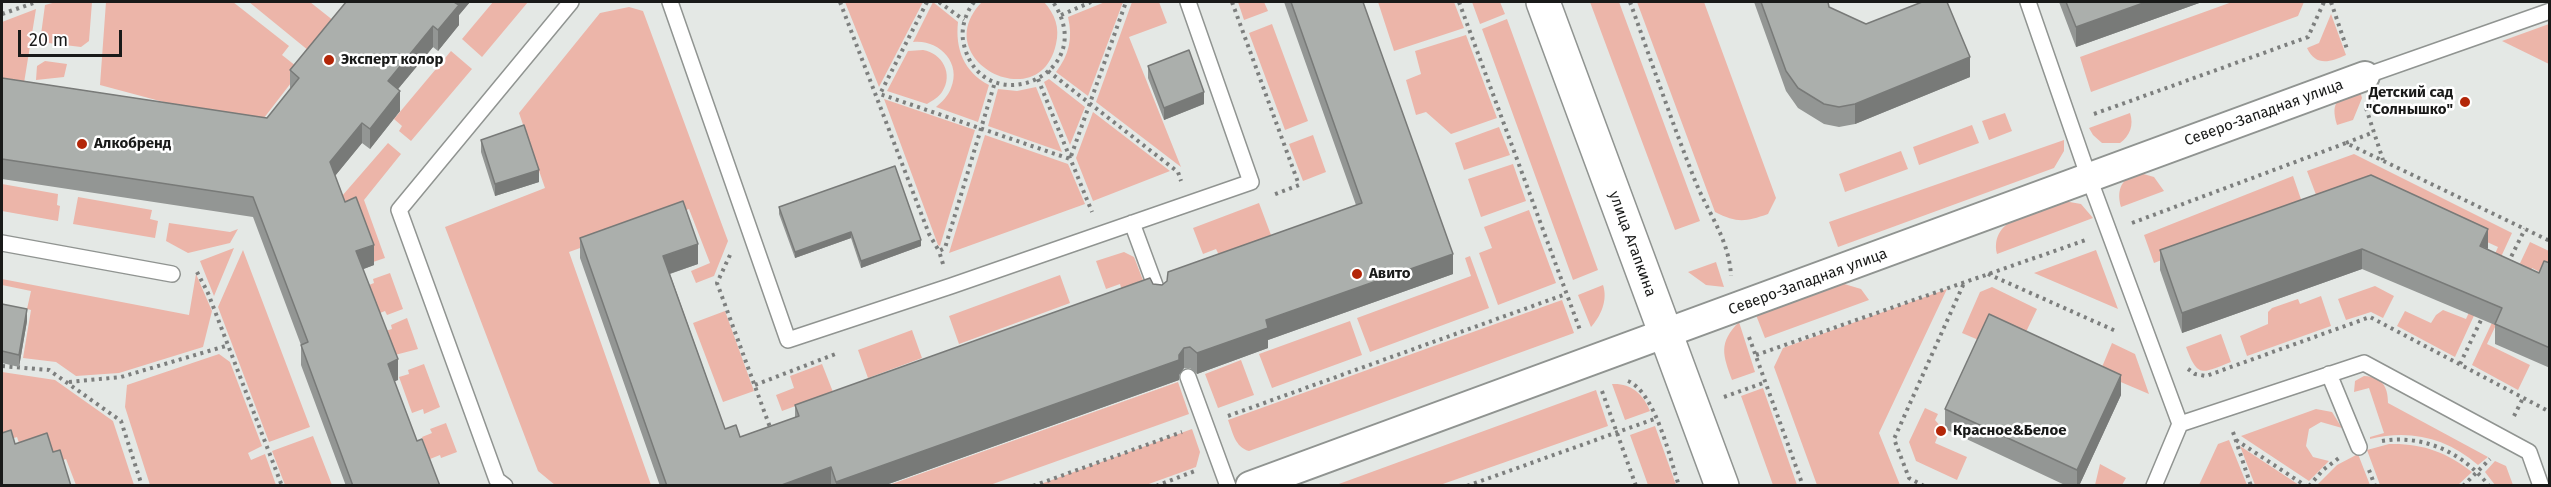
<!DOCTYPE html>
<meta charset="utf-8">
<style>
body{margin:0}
#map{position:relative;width:2551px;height:487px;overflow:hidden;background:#e4e8e5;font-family:"Fira Sans",sans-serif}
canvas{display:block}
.frame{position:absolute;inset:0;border:3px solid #191a19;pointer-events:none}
.scale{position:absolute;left:18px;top:30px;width:104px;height:27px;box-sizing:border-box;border:3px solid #191a19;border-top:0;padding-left:8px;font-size:18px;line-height:21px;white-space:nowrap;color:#191a19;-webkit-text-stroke:4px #fff;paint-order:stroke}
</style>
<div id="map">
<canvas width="2551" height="487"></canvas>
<div class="frame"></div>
<div class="scale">20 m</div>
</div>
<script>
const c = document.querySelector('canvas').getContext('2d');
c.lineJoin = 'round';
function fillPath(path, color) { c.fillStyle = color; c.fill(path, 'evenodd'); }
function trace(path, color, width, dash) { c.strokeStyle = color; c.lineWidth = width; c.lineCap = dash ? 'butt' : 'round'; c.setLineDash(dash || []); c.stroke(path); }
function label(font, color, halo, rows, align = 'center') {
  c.font = font + ' "Fira Sans",sans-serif'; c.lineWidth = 5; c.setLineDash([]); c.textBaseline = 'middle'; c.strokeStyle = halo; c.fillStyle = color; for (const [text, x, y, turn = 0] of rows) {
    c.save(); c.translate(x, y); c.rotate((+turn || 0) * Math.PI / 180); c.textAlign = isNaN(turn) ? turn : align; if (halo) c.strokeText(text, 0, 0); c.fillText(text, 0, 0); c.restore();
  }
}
fillPath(new Path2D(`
 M56,2H92L89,41L81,47L40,42L45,5Z
 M106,2H233L289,46L282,55L301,70L257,127L100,85Z
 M249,2H310L339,25L314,55Z
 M493,2H528L482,57L462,39Z
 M845,2H923L879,87Z
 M933,2L958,22C955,49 964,72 989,85L978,122L936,107C942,102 948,96 951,88C962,62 938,39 913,42Z
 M982,2H1044C1055,14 1060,28 1056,44C1040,119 926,59 982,2Z
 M1105,2H1123L1088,96L1056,72C1069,55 1073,38 1068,17Z
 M1132,2H1159L1167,23L1129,37L1181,167L1096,102Z
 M1238,2H1264L1268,11L1244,20Z
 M1378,2H1454L1464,28L1394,51Z
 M1472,2H1500L1505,14L1480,24Z
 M1590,2H1619L1700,221L1675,230Z
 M1637,2H1704L1776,198L1768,214C1745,222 1737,223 1715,212Z
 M2232,2H2304L2298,16L2091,92L2080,57Z
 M629,7L643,11L728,241L714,276L696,283L691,271L710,263L689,209L569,252L651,485H555L538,471L445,227L545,188L519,113L600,13Z
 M36,9L24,83L2,79V22Z
 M2331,14L2346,55C2330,62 2316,67 2307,48L2319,43Z
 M1507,19L1598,270L1573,280L1482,29Z
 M1272,24L1308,121L1285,130L1249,33Z
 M2549,24V64L2502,41Z
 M1466,35L1497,118L1451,134L1426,112L1416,115L1406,80L1421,74L1415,51Z
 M923,50C942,53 954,74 942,92C939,97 932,101 927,104L887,91L908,51Z
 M451,51L472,69L411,141L399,131L402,126L394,119Z
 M45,61L67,64L64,77L36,80L37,66Z
 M1049,79L1085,107L1070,145L1044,82Z
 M1036,87L1062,152L988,126L998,89L1017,91Z
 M2359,88L2362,98L2353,120L2337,125C2330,101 2338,98 2359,88Z
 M884,99L975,130L940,246L938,245Z
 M1093,112L1170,171L1093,201L1076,158Z
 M2005,113L2012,131L1989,140L1982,121Z
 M2130,113C2134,125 2130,136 2120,143H2102L2093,135L2089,128Z
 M1972,125L1979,143L1919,165L1913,147Z
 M1499,127L1510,155L1464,170L1455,143Z
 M985,135L1068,164L1085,204L949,253Z
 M1313,135L1326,172L1303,181L1289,144Z
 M2064,140V151L2054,168L1838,247L1829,222Z
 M388,143L401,154L364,200L385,258L367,264L342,196Z
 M1901,151L1908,169L1845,192L1839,174Z
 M2354,154L2512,233L2455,357L2397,326L2405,311L2431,323L2436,315L2443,310L2466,319L2498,247L2369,188L2318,200L2307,171Z
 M1513,164L1526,201L1481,217L1468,179Z
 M2140,173L2154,177L2164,191L2121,207C2116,189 2122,177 2140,173Z
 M2293,176L2303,205L2154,263L2144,235Z
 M2,184L58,194L57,205L60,206L58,221L2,211Z
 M78,197L152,210L150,219L158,221L155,238L73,224Z
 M2064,201L2081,204L2093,218L1997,254C1989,217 2038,211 2064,201Z
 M1259,203L1271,235L1219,255L1216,249L1203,254L1193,228Z
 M1529,210L1556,283L1498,305L1479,253L1492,248L1484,227Z
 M169,223L230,232L238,229L230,243L188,253L166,241Z
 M2530,242L2549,251L2550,271L2540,272L2532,268L2529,274L2522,270L2487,344L2530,365L2518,390L2472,365Z
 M234,248L214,296L200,261Z
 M243,250L310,427L269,442L218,307Z
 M2096,250L2118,309L2034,273Z
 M1124,252L1134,257L1146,288L1124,297L1120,284L1106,289L1096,261Z
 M1470,256L1489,308L1370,352L1357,318L1471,276L1465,258Z
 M1716,262L1724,287L1706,285L1688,272Z
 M390,273L403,309L387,315L385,311L375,315L364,287L374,283L373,279Z
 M196,274L212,311L203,347L119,373L76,376L56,362L23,358L31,310L27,309L31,291L2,285V279L189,315Z
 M1060,275L1070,303L959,344L949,316Z
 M1841,283L1861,289L1869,300L1765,338L1756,315Z
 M1603,285C1608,300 1601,316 1591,327L1578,295Z
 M2375,286L2394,296L2383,318L2371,312L2346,320L2338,299Z
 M1992,287L2037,309L2025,334L1981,341L1962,333L1980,292Z
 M1947,289L1879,433L1900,485H1817L1774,367L1783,348Z
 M2321,296L2331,326L2247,356L2240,336L2268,324V312L2272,308L2298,299L2300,304Z
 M1562,300L1574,333L1249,451C1235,447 1233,433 1228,420Z
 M725,311L754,391L723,402L693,323Z
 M407,318L418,349L391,356L382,332L392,329L391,325Z
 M1350,321L1362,355L1272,388L1259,354Z
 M1739,322L1755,372L1732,380C1723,355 1718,343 1739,322Z
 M912,330L922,358L868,378L858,350Z
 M2221,334L2231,362C2202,373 2198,379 2186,347Z
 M2112,343L2135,354L2149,394L2116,380L2102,367Z
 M219,354L230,362L262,446L248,453L251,460L265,454L276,485H150L125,407L127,385Z
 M1241,360L1254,395L1218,408L1205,374Z
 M424,364L440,407L424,414L423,409L412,413L399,377L409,374L408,370Z
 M822,364L833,392L782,411L776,395L794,388L790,376Z
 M2,372L55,380L113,421L134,485H76L66,459L55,463L19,443L17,437L2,442Z
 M2364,376C2382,377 2388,386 2388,403L2488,457L2478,465C2447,438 2410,429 2370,439V437L2384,433L2369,388L2354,392L2355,381Z
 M1178,382L1189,414L990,485H889Z
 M1612,384C1630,383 1643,393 1650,411L1625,420Z
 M1763,388L1797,485H1773L1741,396Z
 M1596,390L1608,426L1440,485H1336Z
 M1925,408L1938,414L1935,420L1941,427L1935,443L1967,457L1957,480L1916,461L1909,442Z
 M2316,409L2332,412L2342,428L2321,422L2309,429L2306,446L2313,457L2329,461L2309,481L2241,436Z
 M446,423L457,452L441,458L440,455L430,459L422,437L432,433L430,429Z
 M1655,426L1676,485H1648L1630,435Z
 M1192,429L1200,452L1196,467L1146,485H1038Z
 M313,436L332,485H285L272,451Z
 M2229,440L2247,485H2199L2218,444Z
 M2389,444C2421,443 2447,452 2472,472L2458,485H2380L2367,450Z
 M2240,446L2299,485H2255Z
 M2358,454L2370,485L2316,486L2337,465Z
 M2495,461L2506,466L2513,485H2495L2485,472Z
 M2100,464L2126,478L2122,485H2095Z`), '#ecb5a9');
const service = new Path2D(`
 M670,2L788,340L951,286L1251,182L1188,2
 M2028,2L2089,178L2180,424
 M2365,76L2550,11
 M1132,223L1159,296
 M2,243L172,274
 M2329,374L2359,447
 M1188,377L1228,486
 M505,486L497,480L399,210L571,2
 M2154,486L2180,424L2364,363L2529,452L2541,486`);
const minor = new Path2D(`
 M1250,486L2365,76`);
const secondary = new Path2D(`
 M1543,2L1722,486`);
trace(service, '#909491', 18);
trace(minor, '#909491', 32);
trace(secondary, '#909491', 36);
trace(new Path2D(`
 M840,2L929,234L939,251
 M927,2L880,94L1070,159L1126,2
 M939,2L964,20
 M974,2C965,14 960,30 964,45C983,123 1102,75 1053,2
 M1232,2L1299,185L1273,195
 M1459,2L1580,330
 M1630,2C1651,60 1671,120 1694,178C1707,212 1729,238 1731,276
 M2331,2L2347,49
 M2,14L36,2
 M1061,15L1091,2
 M1048,71L1178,172L1181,181
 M1038,79L1092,212
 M2366,108L2383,160
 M2094,114L2308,37L2324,2
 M2346,143L2374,132
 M2132,223L2346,143L2550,241
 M730,255L717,283L771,430
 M2508,263L2525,229
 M943,264L939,251L945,248L995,82
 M197,272L208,293L282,486
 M1988,274L2118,332
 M1749,337L1803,486
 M1756,355L2086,240
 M2460,364L2483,316
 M2,366L49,370L121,421L142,486
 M2188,369L2195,374L2206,376L2370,317L2550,412
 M1628,381C1655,392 1670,458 1679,486
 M69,382L121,377L229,345
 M755,385L838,353
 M1602,391L1636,486
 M1724,397L1766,382
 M1228,416L1566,294
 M2514,416L2523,398
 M2233,432L2251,486
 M2236,440L2306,486
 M2382,441C2423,434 2464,453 2489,486
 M2369,470L2375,486
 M1033,486L1182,432
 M1156,486L1195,471
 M1467,486L1657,418
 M1924,486L1909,478L1894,439L1964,283
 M2309,486L2323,470L2339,458
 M2463,486L2490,459`), '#7d7f7e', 4, [3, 4.5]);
trace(service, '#fff', 15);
trace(minor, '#fff', 28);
trace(secondary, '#fff', 33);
fillPath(new Path2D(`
 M346,2H470L459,15V25L438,51L433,47L398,89L400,111L370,149L362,143L335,176L345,202L374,265L363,269L398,380L394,381L417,441L440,486H346L301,365V345L253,217L2,179V78L267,118L290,89V70Z
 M1284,2H1363L1453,274L1268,340V348L1197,374L1190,368H1184L1179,375V380L883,486H660L580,258V238L698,264L670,274L725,429L740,437L795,418V405L1153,284L1162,285L1356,205Z
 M1754,2H1828L1829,7L1970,77L1855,124L1839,127L1824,124L1798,108L1786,91Z
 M2059,2H2202L2076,47Z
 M1148,66L1204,104L1164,120L1148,78Z
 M481,140L539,182L495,196L481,152Z
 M2371,175L2487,250L2539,273L2550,263V368L2495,344V325L2362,269L2182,333L2160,270V250Z
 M779,207L921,246L861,268L851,238L795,258L779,214Z
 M2,304L27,321L19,367L2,363Z
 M2121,395L2079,486H2067L1945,429V409Z`), '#939694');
fillPath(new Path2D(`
 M454,2H470L459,15V25L438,51V30Z
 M2146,2H2202L2076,47V27Z
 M433,26V47L388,101V81Z
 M1970,57V77L1855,124V104Z
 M400,91V111L370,149V129Z
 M1204,92V104L1164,120V108Z
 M362,123V143L330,182V162Z
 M539,170V182L495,196V184Z
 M2488,229V249L2480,246Z
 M851,232V238L795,258V252Z
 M921,240V246L861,268V261Z
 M698,244V264L663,276V256Z
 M374,245V265L356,272V251Z
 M2362,249V269L2182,333V313Z
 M1453,254V274L1268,340V348L1197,374V353L1266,320Z
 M27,309V321L19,367V355Z
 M1184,348V368L1179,375V380L883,486H836V482L1179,355Z
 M398,359V380L388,384V364Z
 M2121,375V395L2079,486H2077V470Z
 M831,467V486H779Z`), '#787a78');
const building = new Path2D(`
 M346,2H454L459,5L438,30L433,26L388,81L400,91L370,129L362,123L330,162L345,202L356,197L374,245L356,251L398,359L388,364L417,441L422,439L440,486H353L301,345L308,342L253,197L2,159V78L267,118L299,78L290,70Z
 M1291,2H1363L1453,254L1266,320L1268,328L1197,353L1190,347L1184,348L1179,355V360L836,482L831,467L779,486H667L580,238L683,201L698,244L663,256L725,429L736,425L740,437L799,416L795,405L1150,278L1153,284L1162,285L1167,281L1168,272L1362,203Z
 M1761,2H1828L1829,7L1866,24L1922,2H1947L1970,57L1855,104L1839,107L1824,104L1798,88L1786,71Z
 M2066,2H2146L2076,27Z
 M1189,50L1204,92L1164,108L1148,66Z
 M524,125L539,170L495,184L481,140Z
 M895,166L921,240L861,261L851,232L795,252L779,207Z
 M2371,175L2488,229L2480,246L2539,273L2544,261L2550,263V348L2495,324L2502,308L2362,249L2182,313L2160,250Z
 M2,304L27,309L19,355L2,351Z
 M1989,314L2121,375L2077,470L1945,409Z
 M11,430L15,444L47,433L53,452L60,450L71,486H2V433Z`);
fillPath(building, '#abafac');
trace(building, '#787a78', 1.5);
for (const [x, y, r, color] of [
 [329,60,6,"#b32608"],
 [2465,102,6,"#b32608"],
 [82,144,6,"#b32608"],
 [1357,274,6,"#b32608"],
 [1941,431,6,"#b32608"]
]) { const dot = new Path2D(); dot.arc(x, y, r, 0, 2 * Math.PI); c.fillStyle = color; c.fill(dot); trace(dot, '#fff', 2); }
label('bold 15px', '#191a19', '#fff', [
 ["Эксперт колор",341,60],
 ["Детский сад",2453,93,"right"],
 ["\"Солнышко\"",2453,110,"right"],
 ["Алкобренд",94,144],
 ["Авито",1369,274],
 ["Красное&Белое",1953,431]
], 'left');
label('15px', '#191a19', '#fff', [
 ["Северо-Западная улица",2264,113,-20],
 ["улица Агапкина",1632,244,70],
 ["Северо-Западная улица",1808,282,-20]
]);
</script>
